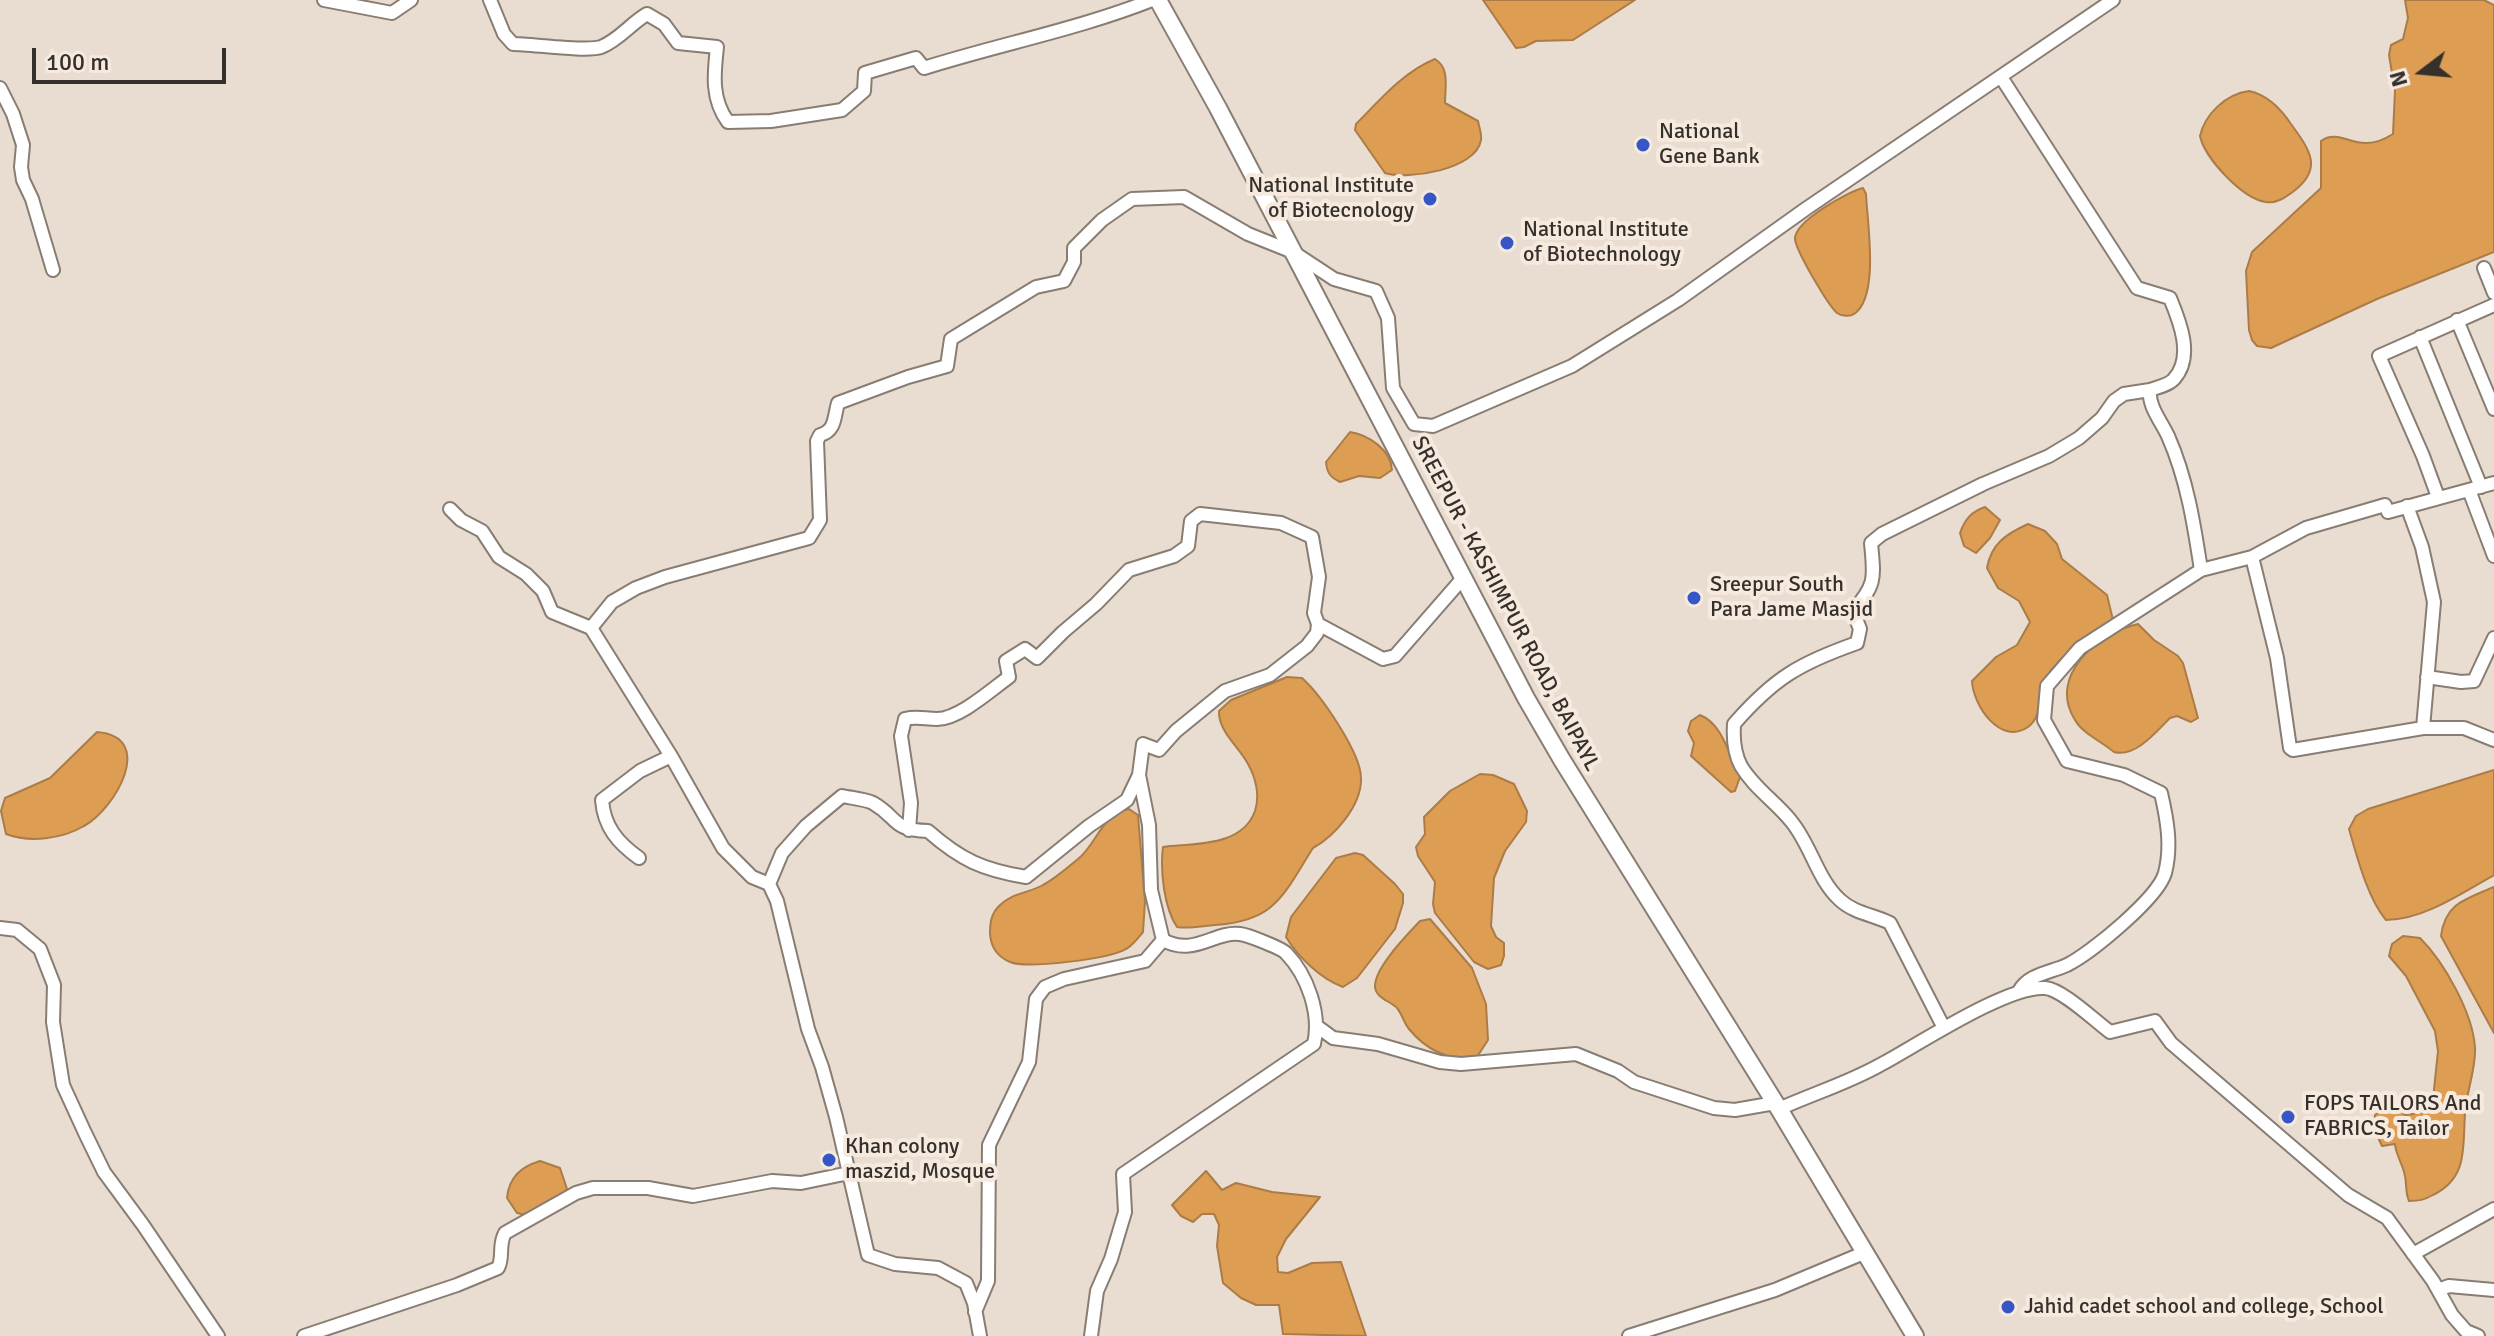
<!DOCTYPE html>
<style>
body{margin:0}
#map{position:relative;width:2494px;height:1336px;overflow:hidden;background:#e9ddd1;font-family:Signika,sans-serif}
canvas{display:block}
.north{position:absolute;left:2382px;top:32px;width:80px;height:80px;-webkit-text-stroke:6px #f6eade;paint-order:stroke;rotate:254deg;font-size:22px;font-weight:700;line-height:32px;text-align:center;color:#35302b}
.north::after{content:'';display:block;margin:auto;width:28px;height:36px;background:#35302b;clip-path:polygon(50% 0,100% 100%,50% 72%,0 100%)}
.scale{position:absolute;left:32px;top:48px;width:194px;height:36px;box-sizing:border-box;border:4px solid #35302b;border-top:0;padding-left:10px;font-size:24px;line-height:28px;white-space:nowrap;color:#35302b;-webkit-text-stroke:6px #f6eade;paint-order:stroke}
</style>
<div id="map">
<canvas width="2494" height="1336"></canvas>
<div class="north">N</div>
<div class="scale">100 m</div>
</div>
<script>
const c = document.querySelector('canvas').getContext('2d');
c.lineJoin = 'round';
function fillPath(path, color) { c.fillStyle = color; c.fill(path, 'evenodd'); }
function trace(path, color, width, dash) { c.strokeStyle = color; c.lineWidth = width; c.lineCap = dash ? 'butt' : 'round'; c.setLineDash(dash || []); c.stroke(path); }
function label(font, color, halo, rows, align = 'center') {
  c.font = font + ' Signika,sans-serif'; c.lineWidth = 8; c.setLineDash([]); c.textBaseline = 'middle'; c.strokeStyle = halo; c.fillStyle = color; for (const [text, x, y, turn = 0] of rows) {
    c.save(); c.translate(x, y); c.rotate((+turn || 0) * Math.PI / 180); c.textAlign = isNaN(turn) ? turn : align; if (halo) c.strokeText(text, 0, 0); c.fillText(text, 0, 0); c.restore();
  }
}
const water = new Path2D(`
 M1483,0H1635L1573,40L1536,41L1524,47L1516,48Z
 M2405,0H2484L2494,5V252L2377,299L2271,348L2257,346L2252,340L2249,330L2246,271L2252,252L2321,188V141C2336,130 2350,144 2367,143C2377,143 2385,139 2393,134L2395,91L2389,55L2391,45L2403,39L2408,18Z
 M1435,59C1450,68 1445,87 1445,103L1478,121C1479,127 1482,134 1481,140C1476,170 1408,180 1385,173L1355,130L1356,124C1380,100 1403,72 1435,59Z
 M2249,91C2268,95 2281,109 2291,124C2309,149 2324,168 2294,191C2286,197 2276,204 2266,202C2243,199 2205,159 2200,136C2205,114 2226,94 2249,91Z
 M1863,188L1866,194C1867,221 1880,297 1854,314C1850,317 1841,316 1837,313C1828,305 1794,248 1795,238C1796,221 1847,192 1863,188Z
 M1350,432C1369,435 1391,450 1392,470L1380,478L1359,476L1340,482C1330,477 1327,473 1326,462Z
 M1985,507L2000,520L1990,538L1976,553L1964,546L1960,533C1965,519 1971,512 1985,507Z
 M2028,524L2045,531L2057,544L2062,559L2107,595L2113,620C2090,637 2063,652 2047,676C2037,692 2044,715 2028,727C2000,746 1973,705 1972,681L1996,657L2017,645L2030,622L2019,601L1998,588L1987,568C1991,544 2006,534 2028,524Z
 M2138,624L2154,640L2178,656L2183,663L2198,718L2191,722L2177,716L2170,718C2156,732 2135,758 2114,752C2101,741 2083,734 2075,720C2047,676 2098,633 2138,624Z
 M1287,677L1302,678C1321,695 1361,753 1361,778C1362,805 1335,836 1313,848C1283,895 1276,921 1215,925C1202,926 1189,929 1177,927C1164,908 1160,870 1163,847C1195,843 1242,847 1255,811C1260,796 1256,778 1248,764C1239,747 1218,731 1219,711L1231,700Z
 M1700,715C1723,724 1729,756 1740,777L1735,791L1731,792L1691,756L1694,743L1688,731L1691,721Z
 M97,732C157,737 115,809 84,826C62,839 30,843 6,834L1,811L5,798L50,778Z
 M2494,770V875C2462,893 2423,920 2386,920C2368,899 2357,857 2349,829L2356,816L2368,809Z
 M1480,774L1493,775L1514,784L1527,811L1526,822L1505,851L1494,878L1491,926L1496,937L1504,943V956L1501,965L1488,969L1474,962L1435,913L1433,904L1435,882L1418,856L1416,847L1425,834L1424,817L1450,791Z
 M1129,809L1138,815L1145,901L1143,932C1138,938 1132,946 1126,949C1109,959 1027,969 1010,962C998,957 991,947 990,934C990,923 991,914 999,906C1011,893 1029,893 1043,885C1056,878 1067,868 1078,859C1097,844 1102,813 1129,809Z
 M1355,853L1363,855L1395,884L1403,894V903L1395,929L1357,978L1343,987C1321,979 1298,957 1286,937L1291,917L1336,858Z
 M2494,887V1033L2441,936C2445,903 2466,899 2494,887Z
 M1430,919L1472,968L1486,1004L1488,1040L1475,1060C1449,1060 1426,1050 1409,1029C1404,1023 1402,1014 1397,1008C1390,1001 1376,998 1375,987C1374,968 1407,935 1420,921Z
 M2403,936L2420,938C2444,962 2473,1013 2475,1048C2476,1065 2469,1086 2466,1103C2461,1141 2472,1176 2433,1195C2424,1200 2419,1201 2409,1201C2405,1192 2407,1185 2405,1176C2403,1164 2396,1156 2395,1144L2382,1146L2374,1129L2375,1115L2393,1103L2405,1115L2426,1112L2433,1099L2438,1051L2435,1031L2406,976L2389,956L2392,944Z
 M540,1161L560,1168L567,1189C557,1204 535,1219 517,1213L507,1198C509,1178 520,1167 540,1161Z
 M1206,1171L1222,1190L1236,1183L1272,1192L1320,1197L1286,1239L1277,1257L1278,1272L1288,1273L1312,1263L1341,1262L1366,1336L1283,1334L1279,1305H1256L1241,1298L1223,1283L1217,1246L1219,1225L1214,1214H1202L1193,1222L1181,1216L1172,1205Z`);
fillPath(water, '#dd9d53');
trace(water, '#ab7c47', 2);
const street = new Path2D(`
 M324,0L392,13L411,0
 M490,0L504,34L513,44C531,44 587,52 601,47C619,40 630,24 647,14L664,24L678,43L717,47C714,74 711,99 728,122L771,121L842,110L864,91L865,73L916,58L924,68C1000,44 1079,29 1152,0
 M2001,77L2137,288L2170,298C2180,322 2194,357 2174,379C2169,385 2158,387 2150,390C2148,406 2161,421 2168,436C2187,479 2194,524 2201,570
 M0,88L13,114L23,145L21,167L23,180L32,199L53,270
 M2484,268L2494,293
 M2457,320L2494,409
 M2420,337L2481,487
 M2469,490L2494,556
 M2438,497L2423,456L2379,356L2494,305
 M2407,506L2422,547L2434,602L2423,728
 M450,509L461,520L482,531L499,557L526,574L543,591L552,612L591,628L671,756L723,848L752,877L769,884L777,901L808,1029L822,1067L836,1117L868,1255L895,1264L938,1268L966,1283L974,1303L980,1336
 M2252,557L2277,658L2290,748L2293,750L2423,728H2464L2494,740
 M591,628L612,602L636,588L665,577L809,538L820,520L817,441L820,435C836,431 834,416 838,403L908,377L947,366L951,339L1036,287L1064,281L1074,262V248L1102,220L1132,199L1184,197L1248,234L1293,252L1334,279L1376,291L1388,318L1393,388L1414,424L1433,426L1572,366L1678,300L1807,208L2113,0
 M2427,677L2461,682L2474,681L2494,638
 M909,830L911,803L901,736L905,719C917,716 925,719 937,719C959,719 991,690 1009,677L1006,661L1025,649L1037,658L1063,632L1096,604L1129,570L1174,556L1188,546L1191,521L1200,514L1281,523L1312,537L1319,577L1314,613L1318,624
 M639,858C618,843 604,827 602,800L640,771L671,756
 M769,884L782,853L806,826L842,796C851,798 865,799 873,803C899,818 891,830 928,831C961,860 983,870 1026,877L1089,826L1127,800L1139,775L1143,744L1159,750L1176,731L1225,691L1270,675L1307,646L1317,633L1318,624L1383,659L1395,656L1463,578
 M0,928L17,930L40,949L54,985L53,1022L63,1085L85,1133L104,1172L143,1225L218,1336
 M2019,991C2029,974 2049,973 2067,965C2091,953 2158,898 2165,873C2172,846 2167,819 2161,793L2124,775L2067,761L2044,720L2047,686L2080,648L2201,570L2252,557L2306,528L2385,505L2388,512L2494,483
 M1318,1027L1333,1038L1378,1044L1440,1062L1461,1064L1576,1054L1618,1071L1634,1082L1714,1108L1735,1110L1775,1103
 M1944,1028L1890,923C1874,915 1854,913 1840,900C1817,879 1811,845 1791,821C1776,802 1754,788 1741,766C1734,753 1733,739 1734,724C1774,678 1800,663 1857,643L1860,629L1853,611C1877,584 1874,577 1871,543L1882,534L1983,484L2049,456L2079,438L2102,418L2114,401L2124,394L2150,390
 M1779,1109C1812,1094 1848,1083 1880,1065C1916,1046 2007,985 2045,988C2062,989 2095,1021 2110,1032L2155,1021L2171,1043L2348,1195L2387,1218L2433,1281L2452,1315L2466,1331L2478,1336
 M2413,1254L2494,1209
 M2438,1290L2449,1286L2494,1290
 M975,1312L988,1281L989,1145L1029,1062L1036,999L1045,987L1064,979L1145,961L1163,940
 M304,1336L457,1285L498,1268C504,1257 498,1245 505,1233L576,1193L593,1188H648L693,1196L772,1181L801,1183L849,1173
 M1091,1336L1097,1291L1111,1259L1125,1212L1123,1174L1314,1044C1321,1014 1308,976 1286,953C1281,948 1248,935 1240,934C1214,931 1194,957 1163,940L1151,890L1149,825L1139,775
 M1629,1336L1775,1290L1866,1252`);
const secondary = new Path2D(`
 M1158,0L1218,108L1526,698L1562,760L1779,1109L1915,1336`);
trace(street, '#887d72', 16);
trace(secondary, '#887d72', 20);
trace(street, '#fff', 12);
trace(secondary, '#fff', 16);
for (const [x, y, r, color] of [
 [1643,145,8,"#3655c6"],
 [1430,199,8,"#3655c6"],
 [1507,243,8,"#3655c6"],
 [1694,598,8,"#3655c6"],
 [2288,1117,8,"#3655c6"],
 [829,1160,8,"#3655c6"],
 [2008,1307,8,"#3655c6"]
]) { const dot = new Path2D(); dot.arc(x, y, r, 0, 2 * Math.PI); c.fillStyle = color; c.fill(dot); trace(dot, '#f6eade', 3); }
label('22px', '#35302b', '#f6eade', [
 ["National",1659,132],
 ["Gene Bank",1659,157],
 ["National Institute",1414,186,"right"],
 ["of Biotecnology",1414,211,"right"],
 ["National Institute",1523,230],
 ["of Biotechnology",1523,255],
 ["Sreepur South",1710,585],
 ["Para Jame Masjid",1710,610],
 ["FOPS TAILORS And",2304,1104],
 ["FABRICS, Tailor",2304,1129],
 ["Khan colony",845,1147],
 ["maszid, Mosque",845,1172],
 ["Jahid cadet school and college, School",2024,1307]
], 'left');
label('22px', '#35302b', '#f6eade', [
 ["SREEPUR - KASHIMPUR ROAD, BAIPAYL",1505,604,62]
]);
</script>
